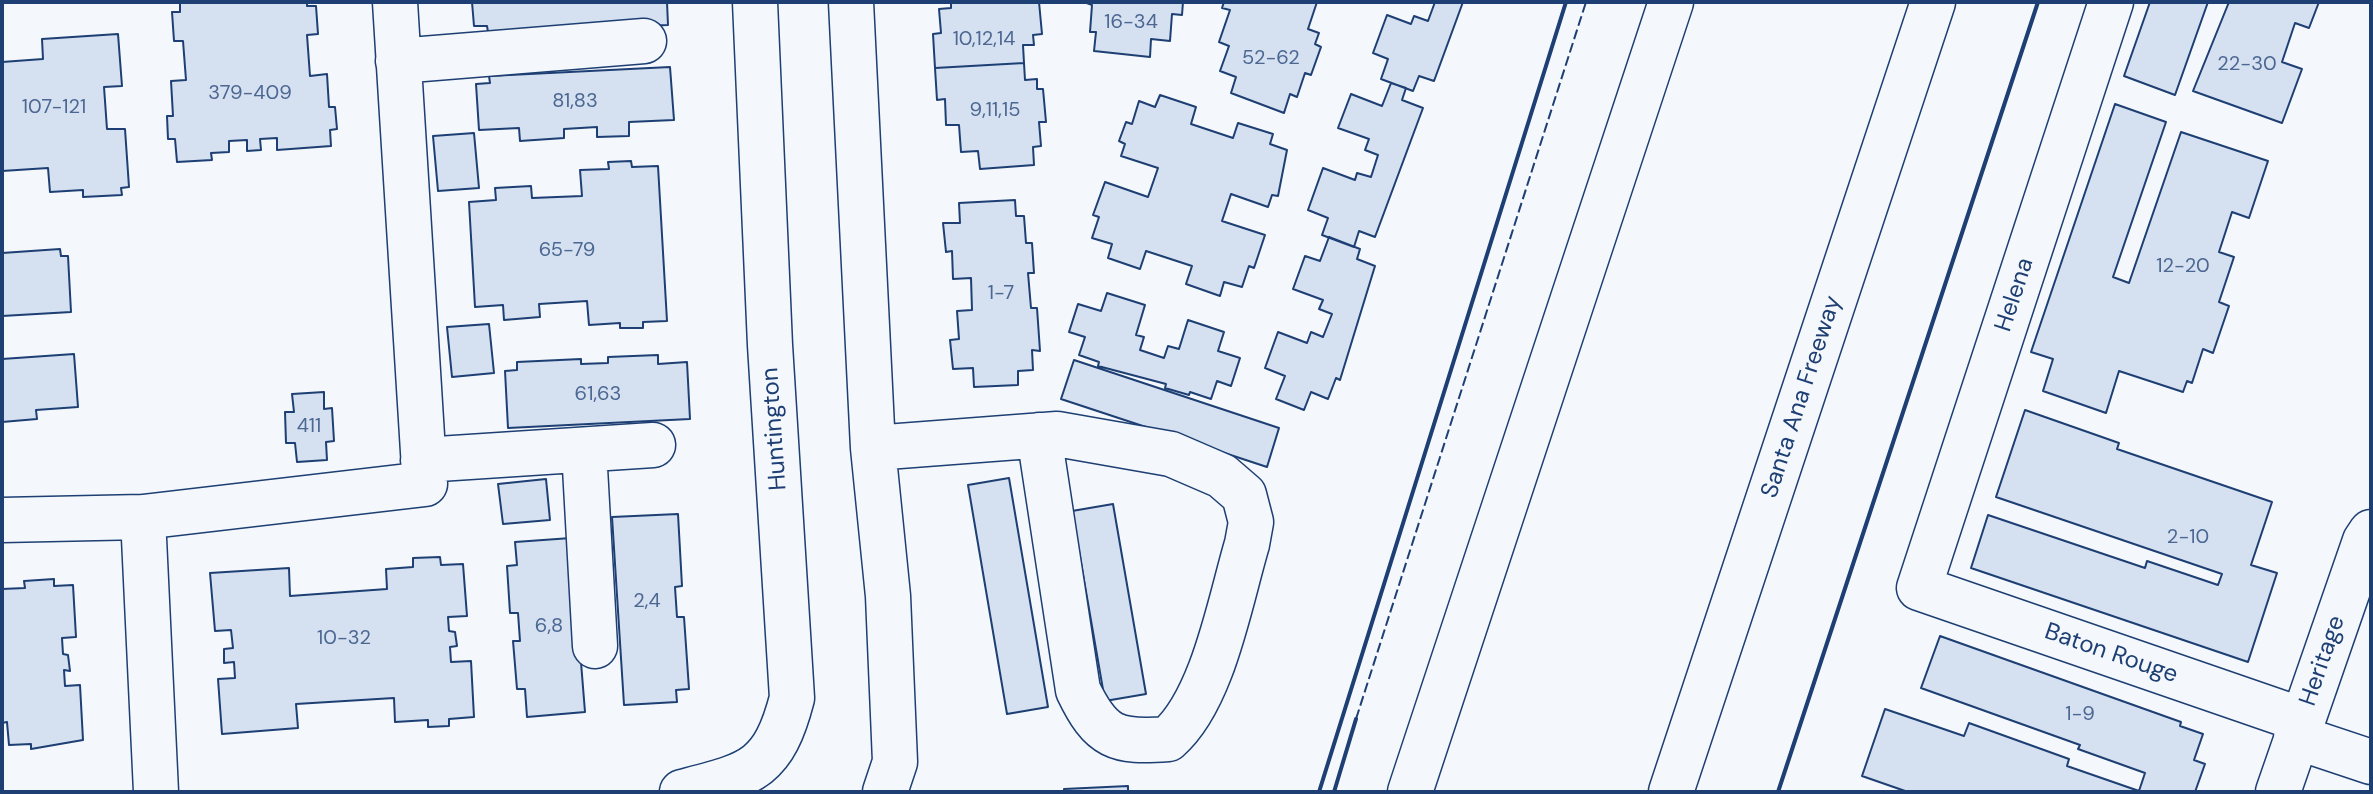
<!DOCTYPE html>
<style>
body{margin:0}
#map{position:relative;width:2373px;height:794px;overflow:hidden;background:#f4f7fb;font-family:"DM Sans",sans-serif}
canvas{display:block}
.frame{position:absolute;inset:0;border:4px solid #1d3f73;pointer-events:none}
</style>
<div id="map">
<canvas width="2373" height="794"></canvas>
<div class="frame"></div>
</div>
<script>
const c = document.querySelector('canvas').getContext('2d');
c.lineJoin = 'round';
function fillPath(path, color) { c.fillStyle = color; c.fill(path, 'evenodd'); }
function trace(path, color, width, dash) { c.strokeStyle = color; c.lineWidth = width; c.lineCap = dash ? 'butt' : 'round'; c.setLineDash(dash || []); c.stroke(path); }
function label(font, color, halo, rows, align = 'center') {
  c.font = font + ' "DM Sans",sans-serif'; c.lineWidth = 6; c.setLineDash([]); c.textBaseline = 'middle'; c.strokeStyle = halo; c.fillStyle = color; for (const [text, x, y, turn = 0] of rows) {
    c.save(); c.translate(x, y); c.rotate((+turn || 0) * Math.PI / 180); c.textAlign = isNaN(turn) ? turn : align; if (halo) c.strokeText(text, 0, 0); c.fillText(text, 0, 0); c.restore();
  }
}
const building = new Path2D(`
 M180,2H307V6H316L318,34L307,35L310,76L327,74L329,107H335L337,129L330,130L331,146L277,150V138L260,139L261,150L247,151V140L229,141V152L211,153L212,160L177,162L175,139H168L167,116H173L171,81L186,80L183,41H174L172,12H180Z
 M472,2H667L668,25L488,32L487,26H474Z
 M951,2H1039L1042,34L1033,35L1034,45H1023L1024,63L935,68L933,34L941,33L939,9L951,8Z
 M1084,2H1183L1182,15L1172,14L1170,41L1151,39L1150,57L1094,51L1096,32H1090L1092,5Z
 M1224,2H1317L1308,29L1319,33L1315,44L1321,47L1311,75L1305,73L1297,97L1290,94L1284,113L1231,93L1236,77L1220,71L1229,46L1219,42L1230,10L1222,8Z
 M1435,2H1463L1434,81L1419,76L1413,91L1381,79L1388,59L1373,53L1387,15L1411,24L1414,16L1428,21Z
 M2150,2H2208L2175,95L2124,76Z
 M2229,2H2319L2309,28L2295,23L2282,62L2302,69L2282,123L2193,91Z
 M118,34L122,86L104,87L107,129H125L129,187L121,188L122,195L83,197V190L50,192L48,168L2,171V62L43,59L42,39Z
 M1024,63L1025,80L1037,79V89H1043L1046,122H1039L1041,146L1033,147L1034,165L980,169L978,151L961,152L959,125H946L945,99L937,100L935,68Z
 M670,67L674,120L629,122V136L597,137V127L564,129V138L520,141L519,128L479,130L476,84L490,83L489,76Z
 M1391,83L1406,88L1402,100L1423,108L1375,237L1359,231L1354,247L1322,235L1328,218L1308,210L1323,168L1355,180L1357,173L1371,177L1378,155L1365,150L1369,139L1338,128L1351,94L1382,106Z
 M1160,95L1196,107L1191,124L1233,138L1238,123L1273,134L1270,144L1287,150L1278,196L1272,195L1268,207L1231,194L1222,221L1265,235L1254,268L1249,266L1242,287L1224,282L1220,296L1186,284L1192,266L1146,251L1140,269L1108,258L1112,244L1092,238L1099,217L1093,215L1105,182L1148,197L1158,168L1121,156L1125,144L1119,141L1126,122L1132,124L1139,101L1155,107Z
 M2115,104L2166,122L2113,277L2129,283L2181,132L2268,161L2249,218L2232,212L2219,252L2234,257L2219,302L2229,306L2213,353L2203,349L2192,383L2187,381L2183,392L2119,371L2106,413L2043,391L2053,359L2031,352Z
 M474,133L479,188L438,191L433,136Z
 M631,161L632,167L658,166L667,321L643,322V328H620V323L589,325L587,301L539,304L540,317L504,320L503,305L475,307L469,202L496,200L495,188L531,186L532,198L582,196L580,170L609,169L608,162Z
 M1015,200L1016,216H1024L1026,243H1032L1034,273H1028L1031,308H1037L1040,351L1032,350L1033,370L1018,371V385L974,387L973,368L953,369L950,340L959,339L957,311L972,310L971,278L953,279L952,251L946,252L943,223H960L959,203Z
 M1329,237L1360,249L1357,259L1375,266L1340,380L1336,378L1328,399L1311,392L1304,410L1276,399L1285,376L1265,368L1278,332L1307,343L1311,332L1323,337L1332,314L1319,309L1323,300L1293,289L1305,256L1320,261Z
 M60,249L61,256H68L71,312L2,316V253Z
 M1107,293L1145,305L1136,335L1144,337L1140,350L1164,358L1168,346L1179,349L1188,320L1224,332L1218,351L1240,358L1231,386L1217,381L1211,399L1190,392L1189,395L1165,388L1166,384L1098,366L1099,362L1079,355L1085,337L1069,332L1078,304L1101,311Z
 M489,324L494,373L452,377L447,327Z
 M74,354L78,407L36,410L37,419L2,422V359Z
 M658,355V364L687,362L690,419L508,428L505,371L517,370V362L581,359V364L608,363V357Z
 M1074,360L1279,428L1267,467L1061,399Z
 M324,392V409L332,408L334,441L326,442L327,460L297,462L295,443H286L285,412H294L292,394Z
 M2025,410L2119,443L2117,449L2272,502L2251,565L2277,573L2248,662L1971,568L1988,515L2145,568L2147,561L2218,585L2222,574L1996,497Z
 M1009,478L1048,707L1007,714L968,485Z
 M546,479L550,520L503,524L498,484Z
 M1113,504L1146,694L1105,701L1072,511Z
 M678,514L682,586L675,587L677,617H684L689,689L676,690L677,702L624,705L612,517Z
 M571,538L585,712L527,717L525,689H517L513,641H520L518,613H510L507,566L517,565L515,542Z
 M440,557L441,565L463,564L467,616L448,617L449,631L455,632L457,646L450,647L451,662L471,661L474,717L449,719V726L428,727V720L395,722L394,698L296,704L298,728L222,734L218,679L235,678L234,662L224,663V649L233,648L231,630L215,631L210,573L289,568L290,596L387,589L386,569L413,567V558Z
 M54,579V586L73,585L76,637L62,638L63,654L68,655L70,671L64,670L65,686L80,685L83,740L31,749V744L9,745L7,722L2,723V589L25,588L24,581Z
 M1940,636L2181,722L2180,726L2203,734L2194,760L2205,764L2195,792H1908L1862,776L1885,709L1964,736L1969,723L2069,759L2067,766L2139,791L2145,773L2078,749L2080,745L1921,688Z
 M1128,786V792H1064V789Z`);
fillPath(building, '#d5e0f0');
trace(building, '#1d3f73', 2);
const minor = new Path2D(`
 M851,2L873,448L888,596L895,762L885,792
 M2111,2L1919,588L2302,720
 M398,61L644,41
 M873,448L1057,434L1171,454L1222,476L1244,495L1251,522L1247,544C1230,601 1213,700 1168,739C1116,743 1101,738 1078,690L1039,435
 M584,450L595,646
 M423,460L653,445
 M143,517L156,792
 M2,520L143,517L425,484L395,2
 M2296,737L2371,762
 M682,792C751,774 773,771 792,698L770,345L755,2
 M2278,792L2365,541L2371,532`);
const highway = new Path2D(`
 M1410,792L1671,2
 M1671,792L1933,2`);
trace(minor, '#1d3f73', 47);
trace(highway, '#1d3f73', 47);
trace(minor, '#f4f7fb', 44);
trace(highway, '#f4f7fb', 44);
trace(new Path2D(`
 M1356,719L1586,2`), '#1d3f73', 2, [10, 4]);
trace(new Path2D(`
 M1319,792L1566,2
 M1334,792L1356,719
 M1778,792L2038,2`), '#1d3f73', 4);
label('20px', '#4b6792', null, [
 ["16-34",1131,23],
 ["10,12,14",984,40],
 ["52-62",1271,59],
 ["22-30",2247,65],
 ["379-409",250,94],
 ["81,83",575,102],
 ["107-121",54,108],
 ["9,11,15",995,111],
 ["65-79",567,251],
 ["12-20",2183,267],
 ["1-7",1001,294],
 ["61,63",598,395],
 ["411",309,427],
 ["2-10",2188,538],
 ["2,4",647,602],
 ["6,8",549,627],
 ["10-32",344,639],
 ["1-9",2080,715]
]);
label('24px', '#1d3f73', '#f4f7fb', [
 ["Helena",2015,295,-72],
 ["Santa Ana Freeway",1802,397,-72],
 ["Huntington",775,429,-94],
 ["Baton Rouge",2111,654,19],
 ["Heritage",2323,661,-71]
]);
</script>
